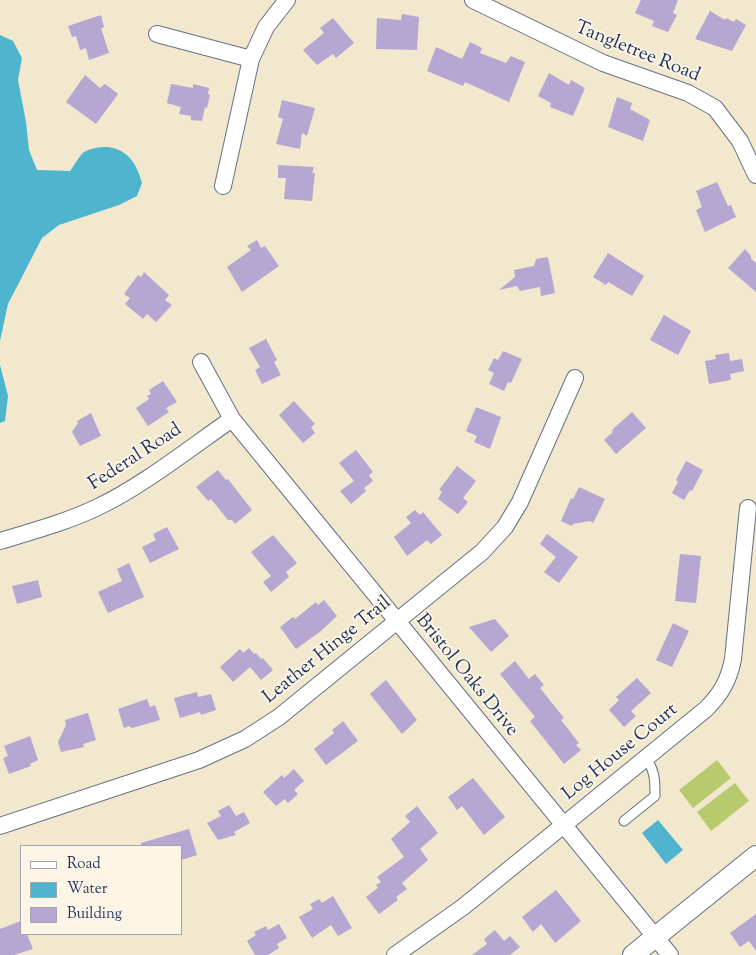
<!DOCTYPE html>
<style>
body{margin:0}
#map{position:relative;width:756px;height:955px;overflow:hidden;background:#f1e8cd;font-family:"Sorts Mill Goudy",serif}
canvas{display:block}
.legend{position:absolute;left:20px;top:845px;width:162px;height:90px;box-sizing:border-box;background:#fcf5e5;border:1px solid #a2a6af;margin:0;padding:6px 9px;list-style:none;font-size:15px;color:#1b2f5e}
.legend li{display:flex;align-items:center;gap:10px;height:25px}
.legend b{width:25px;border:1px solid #a2a6af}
</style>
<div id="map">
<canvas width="756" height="955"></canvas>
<ul class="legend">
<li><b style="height:6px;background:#fff"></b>Road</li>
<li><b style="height:14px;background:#4fb5ce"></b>Water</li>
<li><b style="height:14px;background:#b5a6d2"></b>Building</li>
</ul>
</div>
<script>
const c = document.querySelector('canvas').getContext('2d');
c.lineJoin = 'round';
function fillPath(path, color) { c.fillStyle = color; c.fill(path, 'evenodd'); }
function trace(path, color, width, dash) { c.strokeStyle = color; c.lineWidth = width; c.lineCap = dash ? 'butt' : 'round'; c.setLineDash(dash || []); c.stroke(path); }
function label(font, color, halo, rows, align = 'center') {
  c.font = font + ' "Sorts Mill Goudy",serif'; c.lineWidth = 4; c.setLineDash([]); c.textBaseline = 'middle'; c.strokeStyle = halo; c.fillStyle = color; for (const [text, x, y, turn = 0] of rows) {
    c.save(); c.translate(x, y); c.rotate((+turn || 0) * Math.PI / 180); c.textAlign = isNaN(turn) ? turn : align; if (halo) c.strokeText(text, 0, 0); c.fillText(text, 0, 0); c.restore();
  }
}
fillPath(new Path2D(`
 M717,760L731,778L693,808L679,790Z
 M735,783L749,801L711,831L697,812Z`), '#b7cb6e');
fillPath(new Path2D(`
 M0,35L13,41L22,58L18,80L26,122L29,150L37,170L70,171C74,166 79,156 84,152C91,148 99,147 107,147C128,149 137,164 142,183L137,196L119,205L59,225L42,238L8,304L0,341Z
 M0,365L8,396L5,421L0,423Z
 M658,820L683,850L666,864L642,833Z`), '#4fb5ce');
fillPath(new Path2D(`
 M641,0H678L673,13L677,15L668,32L652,26L654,21L635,13Z
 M710,11L725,20L726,18L734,22L736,19L746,25L732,51L695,39Z
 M402,14L419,17L417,50L376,49L377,18L401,20Z
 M101,15L104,27L101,28L109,53L89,60L86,48L80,50L76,36L72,37L68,26Z
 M333,18L354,43L336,58L333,54L317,65L303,50L324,33L320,28Z
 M470,42L482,48L480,53L506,63L511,56L525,62L509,102L465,82L463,86L427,71L436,47L462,59Z
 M549,73L569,85L571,80L585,88L573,116L550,107L551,103L538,96Z
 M85,75L100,88L105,84L118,94L96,124L66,102Z
 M171,84L193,88V84L209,88L208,94L210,95L207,108L205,107L202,121L191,120V116L179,114L181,107L167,103Z
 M617,97L632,103L630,109L650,120L643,141L608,127Z
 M282,100L315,108L307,136L302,133L300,149L276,144L283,119L278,117Z
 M278,165L314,167L312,173H315L312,201L284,199L286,178H278Z
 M717,182L728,206L731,205L736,217L705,232L696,210L702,207L696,191Z
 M257,240L261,248L265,246L279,266L242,292L227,267L251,250L247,246Z
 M745,249L751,256V259L756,263V292L728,268Z
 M608,253L644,276L632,296L608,282L606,285L593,277Z
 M548,257L555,293L541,296L540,287L520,291L517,286L499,290L515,277L514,270L534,266L536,259Z
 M144,272L169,295L165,300L172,305L156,322L147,314L143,319L125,304L130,298L124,294L138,275L141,277Z
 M664,315L691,331L678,355L650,340Z
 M266,339L277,360L274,362L281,375L262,384L255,370L260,367L249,348Z
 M503,351L522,359L511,383L508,382L504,391L489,384L494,373L488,370L494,358L498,360Z
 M729,353L730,361L742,359L744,371L730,374L731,380L709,384L705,361L716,359L715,355Z
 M163,381L177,402L166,408L169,412L148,426L136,408L149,399L147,396L151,394L149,390Z
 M294,401L315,424L311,427L315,433L303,443L279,415Z
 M476,407L501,417L490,449L474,442L477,436L466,431Z
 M632,412L646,428L616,454L604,440L613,432L612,430Z
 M91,413L101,436L80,446L72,432L78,423L77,421Z
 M356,450L373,472L369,475L373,481L364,488L366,491L351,504L340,491L354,481L339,463Z
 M686,461L703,470L692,491L690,490L684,500L672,493L678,482L676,480Z
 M457,466L476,481L463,498L468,502L458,514L438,499L442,492L439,490Z
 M218,470L226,480L228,479L252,510L235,524L232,520H228L211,499L208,501L196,487Z
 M579,487L605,499L593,523L590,521L573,524L572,526L561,521L571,498L573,499Z
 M415,510L420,515L423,512L442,535L431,544L427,540L407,556L394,537L411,523L406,517Z
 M167,527L179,549L150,563L142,547L156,540L153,534Z
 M547,534L578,557L559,583L544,572L556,557L540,544Z
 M273,535L297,563L286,572L289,577L271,592L263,582L271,576L251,552Z
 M680,554L701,556L696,603L675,601Z
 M129,563L144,597L108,613L98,592L122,581L117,569Z
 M38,580L42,597L17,604L12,586Z
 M324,600L337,616L321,631L296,649L280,627L293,617L295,619L316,602L318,605Z
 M495,619L509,636L491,652L469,627Z
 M673,623L689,631L672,667L656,660Z
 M249,648L254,654L256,653L261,659L263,658L273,670L261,680L250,667L233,682L220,667L240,649L243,653Z
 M515,661L529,679L535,674L544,685L540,688L564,718L561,720L579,743L576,745L581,750L564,764L530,721L535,717L500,674Z
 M637,678L651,693L631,711L636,716L624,727L609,710L619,700L616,697Z
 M386,680L417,720L402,734L370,694Z
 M197,692L198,697L211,694L216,710L201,715L200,712L180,718L174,698Z
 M147,699L150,707L155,705L160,720L132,728L129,726L124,728L118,709Z
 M88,713L96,740L83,744L84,747L61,752L58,742L66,725L65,720Z
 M343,721L358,741L326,765L314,749L334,733L332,730Z
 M30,736L38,760L30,764L31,766L9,774L3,758L8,756L4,746Z
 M294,769L304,781L294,790L298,794L288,803L285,799L276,806L263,792L282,775L284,778Z
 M473,778L505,817L484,835L462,806L457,810L448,797Z
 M229,805L236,816L244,812L250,823L234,832L236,835L218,840L207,823L221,816L218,811Z
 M417,806L438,833L420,849L428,860L402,883L407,889L396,897L398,900L379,914L366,897L378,888L376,885L381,882L377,877L404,857L391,839L410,822L405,816Z
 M189,829L197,855L181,860V846H141V843Z
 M556,890L581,921L555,943L541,924L533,932L522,917Z
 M333,896L352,928L338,936L331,925L312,938L299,917L313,909L310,904L319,899L322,903Z
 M756,914V951L749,941L740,947L730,933Z
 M21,921V934H27L33,949L14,955H0V929Z
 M279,924L287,938L277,944L279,948L268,955H255L247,941L256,935L254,932L266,926L268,930Z
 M495,930L504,941L510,936L520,947L510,955H472L487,944L484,939Z`), '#b5a6d2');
const service = new Path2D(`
 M624,821L655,796C655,781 655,770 646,759`);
const minor = new Path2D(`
 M473,0L603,63L688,93L715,108L740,141L756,175
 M157,34L251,59
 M223,186L251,59L266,27L287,0
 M201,362L232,419L670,955
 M0,541C33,531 67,522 98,507C144,485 190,448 232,419
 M0,826L199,760L245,739L279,717L482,552L505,527L520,502L575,378
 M395,955L463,907L706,709C721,694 729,680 733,659L748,508`);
const tertiary = new Path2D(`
 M633,955L756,856`);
trace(service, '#667085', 11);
trace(minor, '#667085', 18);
trace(tertiary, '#667085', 22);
trace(service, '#fff', 9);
trace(minor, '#fff', 16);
trace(tertiary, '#fff', 20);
label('19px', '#1b2f5e', '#fcf5e5', [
 ["Tangletree Road",637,53,22],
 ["Federal Road",136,458,-33],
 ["Leather Hinge Trail",328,651,-39],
 ["Bristol Oaks Drive",466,676,51],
 ["Log House Court",621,753,-39]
]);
</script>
